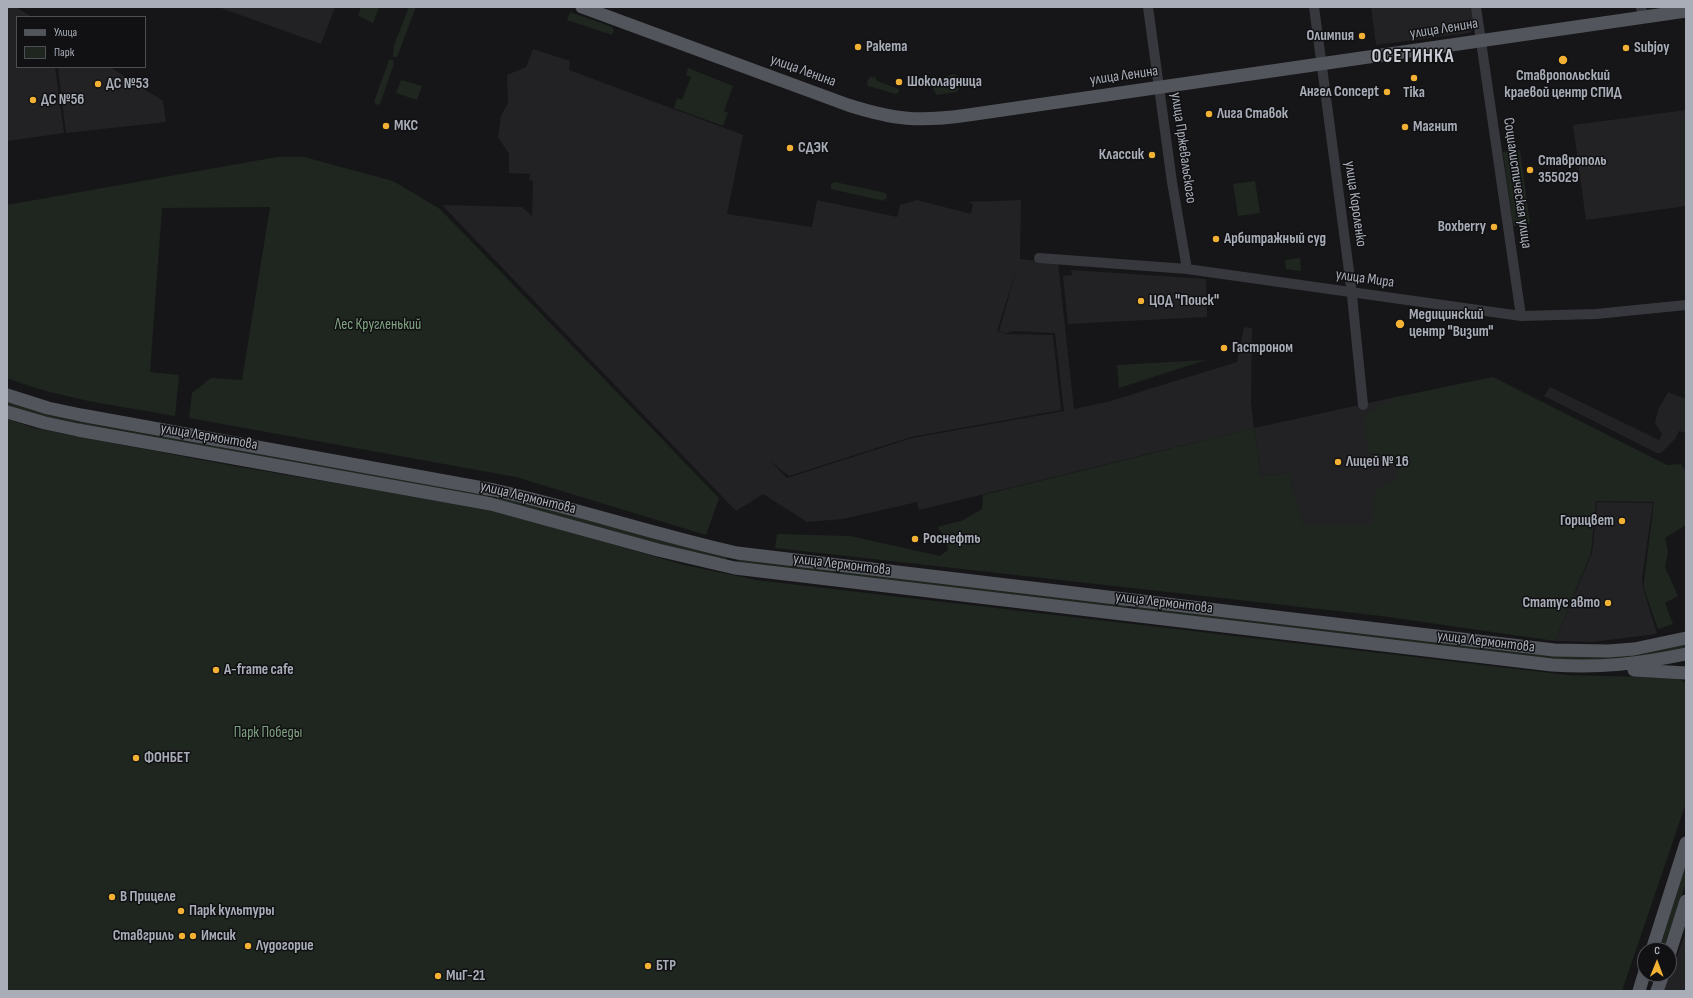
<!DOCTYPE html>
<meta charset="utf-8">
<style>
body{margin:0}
#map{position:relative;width:1693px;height:998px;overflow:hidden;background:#161618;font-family:"Sofia Sans Condensed",sans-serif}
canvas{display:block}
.frame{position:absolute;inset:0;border:8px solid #a8adb8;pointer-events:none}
.legend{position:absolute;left:16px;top:16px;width:130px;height:52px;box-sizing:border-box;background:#111113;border:1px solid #4d4f55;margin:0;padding:5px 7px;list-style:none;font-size:12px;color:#a8adb8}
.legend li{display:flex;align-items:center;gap:8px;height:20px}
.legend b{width:20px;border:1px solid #4d4f55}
.north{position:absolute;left:1637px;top:942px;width:40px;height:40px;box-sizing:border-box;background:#111113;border:1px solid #4d4f55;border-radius:50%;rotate:1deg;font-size:11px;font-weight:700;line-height:16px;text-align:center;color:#a8adb8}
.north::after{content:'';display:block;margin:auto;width:14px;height:18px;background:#f2b134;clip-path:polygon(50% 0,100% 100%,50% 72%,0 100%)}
</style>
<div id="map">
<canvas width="1693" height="998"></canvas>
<div class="frame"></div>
<ul class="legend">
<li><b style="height:5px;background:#53555c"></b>Улица</li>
<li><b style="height:11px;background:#1e261f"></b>Парк</li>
</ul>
<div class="north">С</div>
</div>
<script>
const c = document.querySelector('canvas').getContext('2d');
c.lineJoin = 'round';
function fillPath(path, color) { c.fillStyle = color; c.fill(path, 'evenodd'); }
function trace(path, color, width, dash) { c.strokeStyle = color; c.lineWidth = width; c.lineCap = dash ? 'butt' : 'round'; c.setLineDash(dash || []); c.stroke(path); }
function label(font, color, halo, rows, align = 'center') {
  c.font = font + ' "Sofia Sans Condensed",sans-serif'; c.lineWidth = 3; c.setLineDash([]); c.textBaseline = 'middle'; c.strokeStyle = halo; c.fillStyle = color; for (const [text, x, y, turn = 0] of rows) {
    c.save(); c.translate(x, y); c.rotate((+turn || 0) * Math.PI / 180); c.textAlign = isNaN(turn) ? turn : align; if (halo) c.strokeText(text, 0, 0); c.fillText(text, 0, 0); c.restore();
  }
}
fillPath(new Path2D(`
 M7,7H16L32,17H17V67H55L64,133L7,141Z
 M218,7H335L321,44Z
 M1371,7H1472L1474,23L1473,30L1469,33L1376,45Z
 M533,49L570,61L569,70L743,135L727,214L812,227L817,200L897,217L900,205L917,200L971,214L973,204L968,202L1021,200L1020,259L1058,263L1074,409L1107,402L1237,362L1244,327L1252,328L1251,402L1254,428L1396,397L1417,451L1412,531L1303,526L1289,473L1261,476L1254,428L919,510L917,502L843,519L807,522L763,494L736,511L442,205L522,207L532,216L533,181L529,180L530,174L509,173V154L498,137L501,116L508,103L507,75L526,67ZM1017,268L999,331L1007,333L1013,331L1055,333L1064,411L912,438L787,478L770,461L789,476L911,437L1061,410L1053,335L1008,334L997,331Z
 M58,67H110L163,101L166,122L66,133Z
 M1686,110V206L1586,220L1573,125Z
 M1071,270L1206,279L1207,317L1068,324L1063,276L1072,275Z
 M1550,387L1659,440L1662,434L1655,423L1658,410L1668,392L1686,399V433L1679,431L1675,439L1661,453H1657L1544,396Z
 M1597,502L1653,503L1642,578L1643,588L1657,634L1592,642L1555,641L1592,553Z
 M1686,931V991H1660L1669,974V967L1675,962Z`), '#222225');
fillPath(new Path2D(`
 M361,7L379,8L373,23L358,16Z
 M409,7H416L397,57H393L394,45Z
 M570,12L612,27L614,30L612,35L567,20Z
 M389,60H393L394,64L380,104L377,105L374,102Z
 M688,68L733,86L724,111L728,113L723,126L674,108L677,98L682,100L691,77L686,75Z
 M954,74L959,77V90L956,92L937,95L933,90L936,80Z
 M870,77H875L877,81L899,89V92L896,94L868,86L867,82Z
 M401,80L422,86L417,100L396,93Z
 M1520,150L1530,223L1513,226L1503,152Z
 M277,157H304L393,181L440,209L719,498L706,535L516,477L189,418L192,393L211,378L242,380L270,207L162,208L150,372L179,375L175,416C119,406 60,399 7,378V205Z
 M1255,181L1260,213L1238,216L1233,184Z
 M835,182L886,193L887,197L884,201L831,189V184Z
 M1300,258L1301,271L1286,269L1285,260Z
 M1206,360L1119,388L1117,365Z
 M1493,377L1667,465L1681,464L1686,472V525L1665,538L1668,552L1665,567L1678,596L1665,603L1673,624L1658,629L1644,589V582L1654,502L1596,501L1591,553L1555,641L1381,616L775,548L777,534L850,536L940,556L948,550L946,538L937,527L961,521L982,509L983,495L1254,428L1261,476L1289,473L1303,525H1373L1375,491L1397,478L1398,464L1368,452L1364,416L1396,397Z
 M7,401L487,495L488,496L487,498L46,418L7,406Z
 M7,419L34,428L228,465L493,510L684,565L756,580L1568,675L1677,678L1686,683V803L1622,991H7Z
 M497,497C574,514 650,539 727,557L726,560L699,555L496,499Z
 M738,559L1127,605L1128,608L738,563Z
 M1136,607L1553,656L1608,657L1686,643V649L1608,661L1553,660L1135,611Z
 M1686,864V883L1664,950H1659Z`), '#1e261f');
trace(new Path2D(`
 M1148,7L1172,182L1187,269
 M1314,7L1351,286L1363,405
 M1476,7L1521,316
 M1641,7L1643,17
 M1039,258L1187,269L1521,316L1596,314L1686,305`), '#37383d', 10);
trace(new Path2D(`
 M582,7L848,105C895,120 919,122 968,115L1686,11
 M7,395L48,408L81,415L494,490C576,508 656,535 737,553L1554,650L1608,651L1634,649L1686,638
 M7,412L45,423L78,430L491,504L658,550L735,568L1552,665C1602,668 1637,664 1686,654
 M1634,670L1686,673
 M1652,950L1686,843
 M1669,955L1686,901
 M1639,991L1645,971
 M1657,991L1663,974`), '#53555c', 13);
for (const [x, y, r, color] of [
 [1362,36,4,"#f2b134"],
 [858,47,4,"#f2b134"],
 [1626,48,4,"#f2b134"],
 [1563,60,5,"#f2b134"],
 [1414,78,4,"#f2b134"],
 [899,82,4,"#f2b134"],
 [98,84,4,"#f2b134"],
 [1387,92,4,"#f2b134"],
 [33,100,4,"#f2b134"],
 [1209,114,4,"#f2b134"],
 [386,126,4,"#f2b134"],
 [1405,127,4,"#f2b134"],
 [790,148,4,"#f2b134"],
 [1152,155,4,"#f2b134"],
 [1530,170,4,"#f2b134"],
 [1494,227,4,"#f2b134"],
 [1216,239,4,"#f2b134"],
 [1141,301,4,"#f2b134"],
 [1400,324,5,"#f2b134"],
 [1224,348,4,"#f2b134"],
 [1338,462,4,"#f2b134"],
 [1622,521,4,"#f2b134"],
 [915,539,4,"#f2b134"],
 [1608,603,4,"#f2b134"],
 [216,670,4,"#f2b134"],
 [136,758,4,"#f2b134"],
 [112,897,4,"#f2b134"],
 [181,911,4,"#f2b134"],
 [182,936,4,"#f2b134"],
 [193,936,4,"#f2b134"],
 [248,946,4,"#f2b134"],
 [648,966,4,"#f2b134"],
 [438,976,4,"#f2b134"]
]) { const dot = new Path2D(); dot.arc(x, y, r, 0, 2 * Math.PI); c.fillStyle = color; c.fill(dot); trace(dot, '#111113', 1.5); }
label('15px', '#a8adb8', '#111113', [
 ["улица Ленина",1444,29,-9],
 ["улица Ленина",803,71,20],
 ["улица Ленина",1124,76,-8],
 ["улица Пржевальского",1183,148,82],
 ["Социалистическая улица",1517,183,82],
 ["улица Короленко",1355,204,82],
 ["улица Мира",1365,279,8],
 ["улица Лермонтова",209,437,10],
 ["улица Лермонтова",528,498,14],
 ["улица Лермонтова",842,565,7],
 ["улица Лермонтова",1164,603,7],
 ["улица Лермонтова",1486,642,7]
]);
label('bold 15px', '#a8adb8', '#111113', [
 ["Олимпия",1354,36,"right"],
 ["Ракета",866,47],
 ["Subjoy",1634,48],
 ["Ставропольский",1563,76,"center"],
 ["краевой центр СПИД",1563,93,"center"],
 ["Шоколадница",907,82],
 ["ДС №53",106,84],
 ["Ангел Concept",1379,92,"right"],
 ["Tika",1414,93,"center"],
 ["ДС №56",41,100],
 ["Лига Ставок",1217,114],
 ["МКС",394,126],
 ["Магнит",1413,127],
 ["СДЭК",798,148],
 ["Классик",1144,155,"right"],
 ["Ставрополь",1538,161],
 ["355029",1538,178],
 ["Boxberry",1486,227,"right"],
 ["Арбитражный суд",1224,239],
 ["ЦОД \"Поиск\"",1149,301],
 ["Медицинский",1409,315],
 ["центр \"Визит\"",1409,332],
 ["Гастроном",1232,348],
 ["Лицей № 16",1346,462],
 ["Горицвет",1614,521,"right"],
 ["Роснефть",923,539],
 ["Статус авто",1600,603,"right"],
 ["A-frame cafe",224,670],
 ["ФОНБЕТ",144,758],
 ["В Прицеле",120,897],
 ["Парк культуры",189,911],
 ["Ставгриль",174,936,"right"],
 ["Имсик",201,936],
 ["Лудогорие",256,946],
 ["БТР",656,966],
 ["МиГ-21",446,976]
], 'left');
label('15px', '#7fa381', '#111113', [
 ["Лес Кругленький",378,325],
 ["Парк Победы",268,733]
]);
c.letterSpacing = '1px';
label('bold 19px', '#c9ccd4', '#111113', [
 ["ОСЕТИНКА",1413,57]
]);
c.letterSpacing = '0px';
</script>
